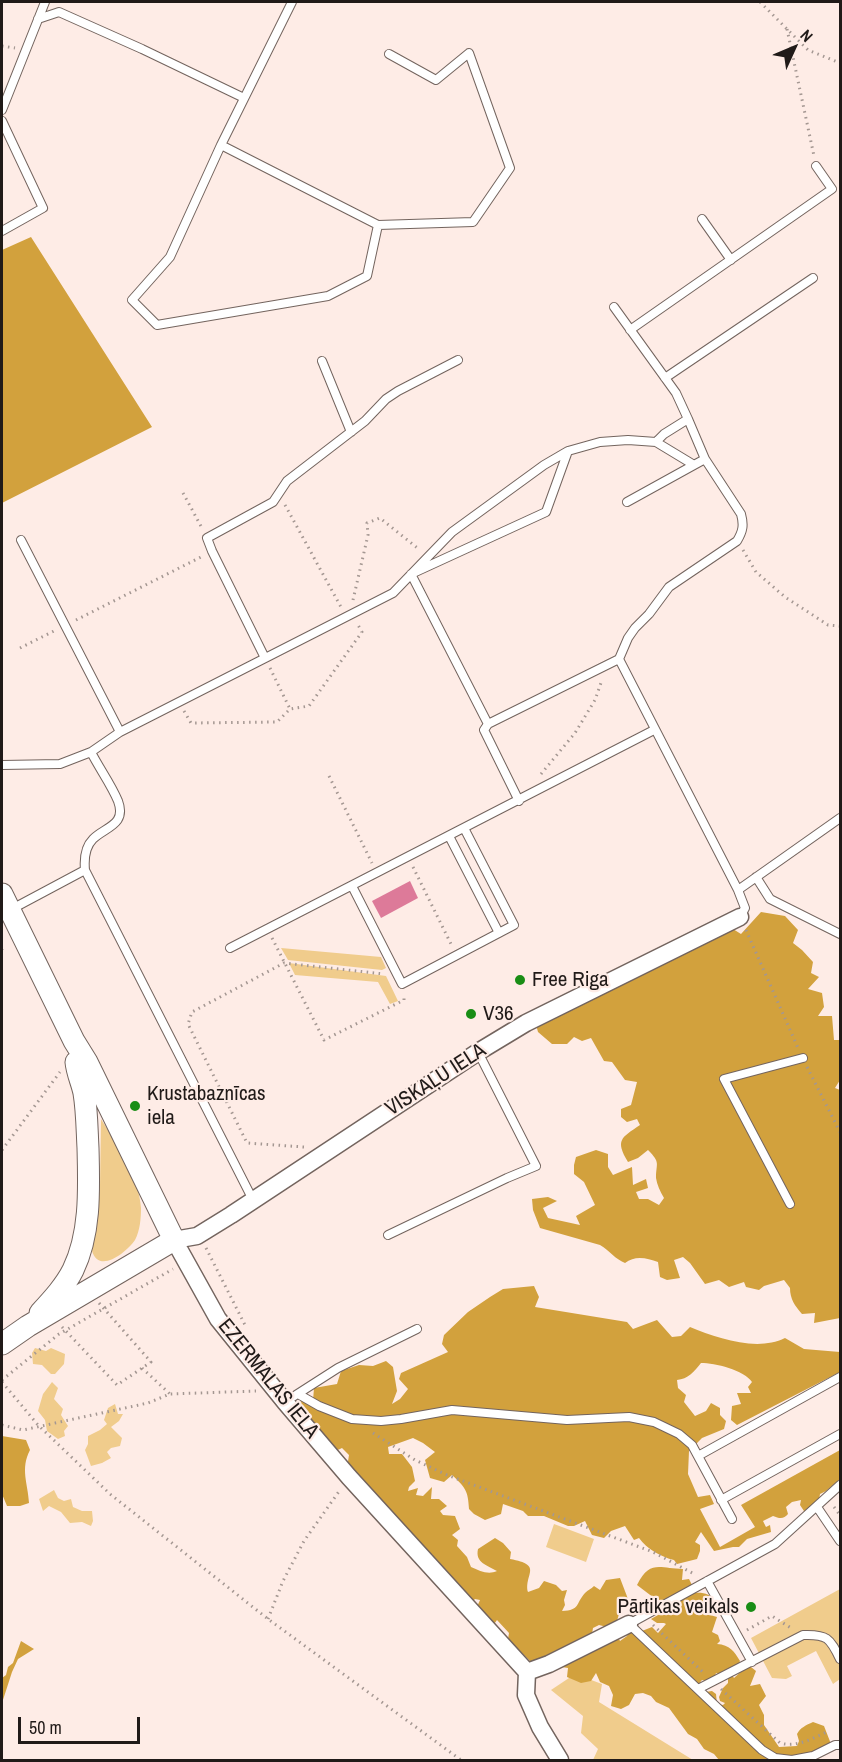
<!DOCTYPE html>
<meta charset="utf-8">
<style>
body{margin:0}
#map{position:relative;width:842px;height:1762px;overflow:hidden;background:#feece6;font-family:"Archivo Narrow",sans-serif}
canvas{display:block}
.frame{position:absolute;inset:0;border:3px solid #201a18;pointer-events:none}
.north{position:absolute;left:764px;top:18px;width:60px;height:60px;-webkit-text-stroke:4px #feece6;paint-order:stroke;rotate:46deg;font-size:16px;font-weight:700;line-height:24px;text-align:center;color:#201a18}
.north::after{content:'';display:block;margin:auto;width:21px;height:27px;background:#201a18;clip-path:polygon(50% 0,100% 100%,50% 72%,0 100%)}
.scale{position:absolute;left:18px;top:1717px;width:122px;height:27px;box-sizing:border-box;border:3px solid #201a18;border-top:0;padding-left:8px;font-size:18px;line-height:21px;white-space:nowrap;color:#201a18;-webkit-text-stroke:4px #feece6;paint-order:stroke}
</style>
<div id="map">
<canvas width="842" height="1762"></canvas>
<div class="frame"></div>
<div class="north">N</div>
<div class="scale">50 m</div>
</div>
<script>
const c = document.querySelector('canvas').getContext('2d');
c.lineJoin = 'round';
function fillPath(path, color) { c.fillStyle = color; c.fill(path, 'evenodd'); }
function trace(path, color, width, dash) { c.strokeStyle = color; c.lineWidth = width; c.lineCap = dash ? 'butt' : 'round'; c.setLineDash(dash || []); c.stroke(path); }
function label(font, color, halo, rows, align = 'center') {
  c.font = font + ' "Archivo Narrow",sans-serif'; c.lineWidth = 4.5; c.setLineDash([]); c.textBaseline = 'middle'; c.strokeStyle = halo; c.fillStyle = color; for (const [text, x, y, turn = 0] of rows) {
    c.save(); c.translate(x, y); c.rotate((+turn || 0) * Math.PI / 180); c.textAlign = isNaN(turn) ? turn : align; if (halo) c.strokeText(text, 0, 0); c.fillText(text, 0, 0); c.restore();
  }
}
fillPath(new Path2D(`
 M281,948L381,957L386,968L382,970L288,960Z
 M289,963L386,976L398,1001L390,1004L378,982L295,975Z
 M101,1119C117,1146 139,1176 141,1208C141,1218 140,1231 135,1240C126,1253 99,1274 92,1251L100,1185Z
 M35,1348L46,1351L51,1348L65,1354L64,1364L55,1374H51L42,1365L33,1364L32,1353Z
 M52,1382L58,1388L54,1399L63,1409L61,1415L68,1426L64,1431L65,1436L58,1439L47,1431L45,1420L38,1411L43,1394Z
 M115,1404L118,1414H123L119,1421L111,1427L122,1438L120,1446L111,1448L107,1452L111,1458L102,1463L91,1466L85,1450L88,1444V1436L100,1430L107,1424L104,1420L108,1408Z
 M54,1490L58,1498L64,1501L71,1499L73,1507L82,1511H92L93,1521L91,1526L82,1522L70,1523L61,1512L49,1506L43,1511L39,1499Z
 M554,1524L594,1539L586,1562L546,1547Z
 M840,1589V1679L833,1684L816,1651L787,1666L792,1676L786,1679L772,1678L751,1638Z
 M575,1674L602,1684L599,1702L693,1760H593L598,1749L581,1733L583,1716L551,1690Z`), '#f0cc8c');
fillPath(new Path2D(`
 M31,237L152,427L2,503V250Z
 M761,912L785,916L798,930L793,943L802,950L813,962L811,973L819,977L808,989L822,993L824,1007L818,1016H832L834,1040H840V1080L835,1088L840,1090V1318L814,1323L815,1313L802,1314C795,1306 790,1299 790,1288L784,1280L764,1286L759,1290L746,1287L744,1282L729,1287L719,1280L705,1284L690,1263L683,1257L674,1260L680,1278L667,1280L660,1277L658,1262C647,1258 635,1255 625,1263C615,1259 610,1251 600,1245L540,1228L533,1210L532,1199L548,1197L557,1201L543,1208L548,1218L580,1225L576,1216L595,1205L584,1182L574,1174V1165L576,1157L596,1150L608,1154V1167L613,1175L632,1167L633,1185L646,1179L648,1188L636,1192L639,1199H648L659,1205L664,1198C660,1191 657,1185 656,1178C656,1163 661,1163 648,1150L638,1158L628,1162C615,1140 621,1138 640,1125L637,1119L627,1122L621,1117V1109L631,1105L637,1082L625,1080L612,1062L604,1061L591,1038L582,1041L574,1037L567,1044H552L538,1032L535,1021L733,929L741,934Z
 M534,1286L539,1297L535,1307L627,1322L633,1329L657,1320L672,1337L681,1336L690,1327C717,1338 757,1352 785,1338L804,1349L840,1352V1372L737,1425L731,1420L732,1406L741,1404L737,1393H751L748,1387L752,1382C744,1370 715,1363 701,1363C694,1372 688,1379 677,1380L678,1388L686,1395L684,1402L695,1416L706,1411L711,1403L720,1408V1415L726,1421L724,1429L702,1438L689,1451L688,1474L698,1497L710,1495L714,1504L700,1509L720,1547L755,1527L741,1505L840,1450V1479L826,1491L820,1494L819,1500L810,1511H804L800,1505L801,1500L792,1502L786,1507L788,1514C784,1519 780,1519 773,1516L763,1521L766,1527L770,1525L771,1532L747,1539L739,1547H733L714,1551L701,1532L695,1542L700,1545V1551L697,1559L677,1564L674,1560C661,1557 647,1549 639,1538L634,1540L625,1526L611,1531L604,1538L592,1535L585,1521L574,1526H568L544,1516H528L523,1511L503,1504L501,1514L485,1520L474,1514L469,1509C468,1491 466,1488 452,1475L444,1482L430,1478L425,1460L435,1452L423,1443L413,1438L388,1447L389,1454H402L412,1467L415,1481L409,1487L408,1491L418,1488L416,1495L423,1496L432,1487L431,1499H439L447,1506L440,1511L443,1515L455,1516L460,1529L452,1535L458,1540L457,1546L467,1557L471,1567C480,1571 488,1575 497,1571C487,1565 475,1563 478,1549L495,1538L503,1543L511,1552L510,1559C544,1565 524,1574 528,1592L539,1588L544,1581L556,1585L562,1591L567,1590L564,1600L565,1605L562,1611C581,1610 575,1604 585,1593C588,1590 591,1589 594,1586L600,1590L606,1580L620,1578L628,1599L622,1604H617L619,1614L617,1621L607,1627L599,1625L593,1628L592,1634L617,1635L620,1641L627,1636L630,1629L638,1626L642,1631L652,1627L658,1633L666,1624L664,1623H657L651,1619L679,1603L675,1597L658,1601L637,1585C650,1559 660,1569 683,1569L682,1580L689,1579L692,1585V1593C703,1592 710,1593 716,1602L714,1607L703,1613L717,1617L712,1632L718,1635L720,1641L717,1644C730,1645 734,1651 740,1661L737,1667L721,1675L716,1673L714,1679L709,1682L702,1680L698,1685L705,1692L712,1691L716,1694L717,1704L723,1705L725,1703L720,1701L719,1697L723,1688L728,1683V1679L731,1674L734,1678L745,1668L751,1667L756,1671L750,1686L760,1684L766,1696L759,1705L764,1715V1725L779,1747L797,1746L799,1741L797,1734C800,1728 806,1725 813,1722L824,1726L831,1744L816,1758L818,1760H719L714,1754L704,1749L697,1739L688,1734L669,1708L656,1702L651,1696L643,1693L635,1694L629,1705L621,1709L611,1706L613,1695L609,1686L600,1682L596,1673L591,1681L581,1683L567,1677L568,1668L531,1662L508,1639L509,1633L497,1620L492,1627L476,1609L480,1600L475,1599L471,1603L434,1559L432,1554H426L356,1477L355,1470L347,1468L349,1455L342,1448C332,1454 320,1449 310,1445L312,1440L299,1428H296V1408L303,1398L313,1401L314,1388L337,1384L341,1371L359,1365L373,1366L386,1361L393,1367L397,1391L392,1404L400,1399L408,1389L399,1379L401,1373L448,1352L442,1344L444,1335L468,1312L490,1297L503,1289Z
 M2,1436L26,1440L30,1450C20,1469 28,1483 29,1503L20,1506H7L2,1494Z
 M21,1641L34,1649L18,1659L12,1672L2,1703V1678L6,1675L8,1667L13,1663Z`), '#d2a13d');
fillPath(new Path2D(`
 M410,881L418,898L381,918L372,901Z`), '#dd7a99');
const service = new Path2D(`
 M38,19L59,12L142,49L244,98
 M2,110L45,2
 M2,121L43,208L2,231
 M221,145L378,225L367,276L328,296L157,325L132,300L170,257L221,145L292,2
 M702,219L731,260
 M378,225L473,222L510,168L469,53L436,80L389,54
 M630,330L832,189L816,166
 M322,361L351,432
 M665,378L813,278
 M656,442L694,465L705,459
 M568,451L546,512L411,574L488,724L619,659L628,638L635,628L649,614L669,587L737,541C743,531 744,525 741,514L705,459L688,419
 M627,502L694,465
 M21,540L120,732
 M265,658L212,551L207,538L273,502L287,481L365,421L386,399L398,391L458,360
 M619,659L738,890L745,908L740,917
 M488,724L484,730L519,801
 M2,765L60,764L91,752
 M449,836L499,933
 M756,877L770,899L840,934
 M352,886L402,984L514,925L464,828
 M738,890L840,818
 M10,910L85,870
 M230,948L654,730
 M253,1200L85,870C84,859 85,847 93,839C105,827 127,825 118,801C111,784 99,768 91,752L120,732L393,593L452,532L544,465L568,451L600,442L628,440L656,442L664,434L688,419L676,393L614,307
 M790,1204L724,1079L803,1058
 M388,1235L507,1178L536,1166L478,1052
 M298,1394L319,1406L352,1419L381,1421L401,1419L452,1410L567,1420L629,1417L654,1422L679,1434L692,1445L732,1519
 M285,1402L338,1368L417,1329
 M698,1456L840,1377
 M721,1500L840,1434
 M817,1507L840,1541
 M707,1581L752,1662
 M698,1689L803,1635C827,1634 830,1638 840,1659
 M792,1760L775,1758L762,1750L629,1624L775,1544L840,1485
 M792,1760L813,1756L835,1745H840`);
const minor = new Path2D(`
 M527,1672L349,1477L285,1402L218,1319L174,1240L197,1236L231,1215L478,1052L526,1023L740,917
 M527,1672L549,1664L629,1624
 M527,1672L526,1695L540,1727L560,1760`);
const tertiary = new Path2D(`
 M2,894L74,1041L87,1062L174,1240L28,1326L2,1344
 M40,1313C52,1300 65,1286 73,1270C91,1233 89,1188 88,1148C87,1130 87,1111 84,1093C82,1083 77,1073 76,1062`);
trace(service, '#73645e', 10);
trace(minor, '#73645e', 19);
trace(tertiary, '#73645e', 23);
trace(new Path2D(`
 M760,2L808,50L840,63
 M787,29L814,156
 M2,46L15,48
 M183,493L202,528
 M285,505L341,607
 M743,550L756,572L785,597L828,625L840,626
 M353,600L368,535L367,523L380,518L420,550
 M76,620L201,557
 M20,648L56,630
 M270,668L290,709
 M184,711L191,723L277,722L290,709L309,706L362,632L357,623
 M541,774L575,733L595,700L602,680
 M329,776L372,863
 M413,867L451,944
 M746,930L798,1048
 M272,938L324,1040L404,1000V995
 M2,950V949
 M807,1067L840,1132
 M304,1147L247,1143L188,1024L192,1012L284,963L384,974
 M2,1150L60,1072
 M206,1248L245,1325
 M62,1327L117,1385L151,1362L99,1303
 M142,1368L170,1394
 M2,1380L59,1334L173,1269
 M2,1382L38,1425L110,1494L268,1619L461,1760
 M2,1425L23,1430L148,1403L170,1394L256,1391
 M373,1433L415,1460L447,1475L653,1552L696,1575
 M834,1507L840,1515
 M268,1619L283,1581L304,1541L340,1490
 M653,1625L705,1674
 M747,1630L772,1616L791,1628
 M721,1689L780,1743C797,1748 813,1738 829,1731`), '#a49792', 3, [1.5, 4.5]);
trace(service, '#fff', 8);
trace(minor, '#fff', 16);
trace(tertiary, '#fff', 21);
for (const [x, y, r, color] of [
 [520,980,6,"#198d15"],
 [471,1014,6,"#198d15"],
 [135,1106,6,"#198d15"],
 [751,1607,6,"#198d15"]
]) { const dot = new Path2D(); dot.arc(x, y, r, 0, 2 * Math.PI); c.fillStyle = color; c.fill(dot); trace(dot, '#feece6', 2); }
label('21px', '#201a18', '#feece6', [
 ["Free Riga",532,980],
 ["V36",483,1014],
 ["Krustabaznīcas",147,1094],
 ["iela",147,1118],
 ["Pārtikas veikals",739,1607,"right"]
], 'left');
label('21px', '#201a18', '#feece6', [
 ["VISKAĻU IELA",436,1080,-33],
 ["EZERMALAS IELA",268,1379,51]
]);
</script>
